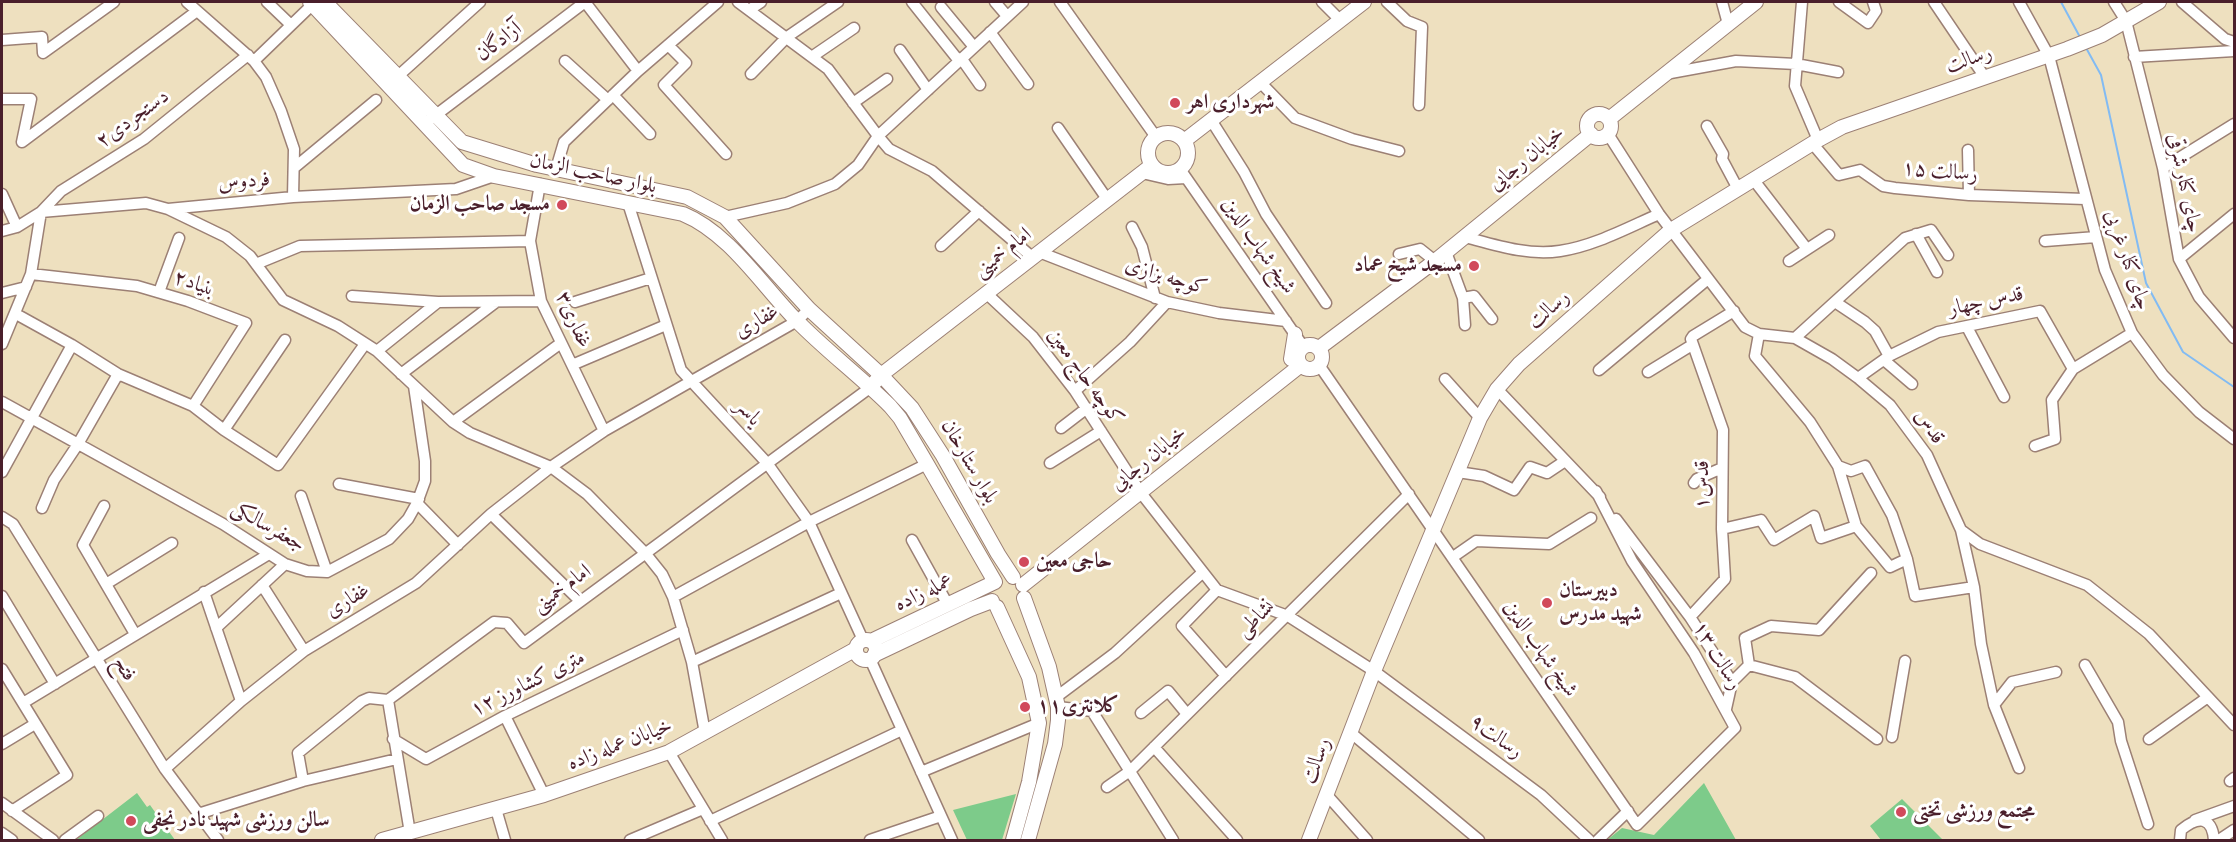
<!DOCTYPE html>
<meta charset="utf-8">
<style>
body{margin:0}
#map{position:relative;width:2236px;height:842px;overflow:hidden;background:#eee0bf;font-family:Alegreya,serif}
canvas{display:block}
.frame{position:absolute;inset:0;border:3px solid #4a1f2b;pointer-events:none}
</style>
<div id="map">
<canvas width="2236" height="842"></canvas>
<div class="frame"></div>
</div>
<script>
const c = document.querySelector('canvas').getContext('2d');
c.lineJoin = 'round';
function fillPath(path, color) { c.fillStyle = color; c.fill(path, 'evenodd'); }
function trace(path, color, width, dash) { c.strokeStyle = color; c.lineWidth = width; c.lineCap = dash ? 'butt' : 'round'; c.setLineDash(dash || []); c.stroke(path); }
function label(font, color, halo, rows, align = 'center') {
  c.font = font + ' Alegreya,Amiri,serif'; c.lineWidth = 6; c.setLineDash([]); c.textBaseline = 'middle'; c.strokeStyle = halo; c.fillStyle = color; for (const [text, x, y, turn = 0] of rows) {
    c.save(); c.translate(x, y); c.rotate((+turn || 0) * Math.PI / 180); c.textAlign = isNaN(turn) ? turn : align; if (halo) c.strokeText(text, 0, 0); c.fillText(text, 0, 0); c.restore();
  }
}
fillPath(new Path2D(`
 M1704,783L1736,840H1607L1622,828L1654,835Z
 M137,793L147,807L150,805L175,840H76Z
 M1016,794L1002,840H967L953,810Z
 M1902,799L1943,840H1881L1870,826Z`), '#7dcb8a');
trace(new Path2D(`
 M2061,2L2081,39
 M2085,46L2101,75L2146,283L2183,352L2234,387`), '#82bbf3', 2);
const minor = new Path2D(`
 M187,2L254,61L266,77L281,111L294,149L293,197
 M267,2L291,25
 M585,2L638,71
 M738,2L828,69L878,136L889,149L932,171L1032,257
 M912,2L959,61
 M995,2L1007,16
 M1060,2L1156,137
 M1322,2L1340,20
 M1387,2L1407,21L1422,27L1419,105
 M1722,2L1728,24
 M1802,2L1795,86L1818,140
 M1839,2L1868,23L1876,11L1873,2
 M1934,2L1984,76
 M2019,2L2049,56L2105,270L2132,333L2163,375L2199,412L2234,439
 M2114,2L2126,21L2163,168L2179,259L2199,297L2234,338
 M2182,2L2225,39L2234,42
 M941,7L974,47
 M749,10L761,2
 M990,32L1028,84
 M2,40L42,37L43,53L114,2
 M668,45L686,63L664,85L726,154
 M900,50L928,90
 M813,56L854,28
 M2134,57L2234,51
 M961,58L980,85
 M254,61L313,4
 M565,61L608,100
 M751,74L787,37L838,2
 M1665,74L1736,61L1796,64L1838,72
 M397,77L480,2
 M1260,82L1295,118L1352,139L1399,151
 M613,95L650,134
 M2,99H31L22,142
 M853,103L887,79
 M1211,120L1244,172L1266,214L1326,303
 M424,124L585,2
 M1707,126L1723,154L1722,159L1738,189
 M1058,128L1107,199
 M1608,134L1659,214L1745,327L1759,334L1795,338L1832,359L1858,378L1890,405L1927,455L1961,530L1980,544L2087,585L2149,634L2234,725
 M22,142L197,11
 M1812,143L1839,175L1860,170L1883,186L1895,188L1969,195L2085,199
 M1968,150L1969,195
 M294,168L376,100
 M2163,168L2234,124
 M556,169L564,142L638,71L718,2
 M1180,169L1303,346
 M1142,173L1168,179L1186,178
 M1753,179L1807,249
 M540,184L530,241L541,301L604,431
 M2,194L17,227
 M628,203L681,370L767,463L809,522L863,640
 M168,209L226,237L250,256L283,300L338,326L377,351L453,422L470,433L551,467L587,494L646,554L662,574L673,597L692,662L705,733
 M41,212L61,191L144,139L248,55
 M725,217L787,203L835,184L858,165L878,136L1023,2
 M1132,227L1142,247L1155,298
 M2,231L17,227L41,212L146,203L168,209L293,197L456,189L494,176
 M1916,234L1937,272
 M1465,237C1495,245 1528,256 1560,251C1594,246 1627,228 1659,214
 M2045,241L2096,237
 M941,246L979,211
 M1039,252L1167,302L1219,313L1286,321
 M1446,252L1463,298L1465,325
 M1399,254L1420,249L1435,261
 M2179,259L2234,214
 M1789,261L1829,235
 M256,264L300,246L530,241
 M31,274L137,286L188,301L246,323L193,406
 M159,292L179,238
 M2,293L26,287
 M986,293L1033,337L1075,391L1141,493L1217,590L1288,616L1374,671L1541,795L1589,840
 M352,296L438,302L541,301
 M1463,298L1474,296L1492,319
 M575,302L651,278
 M1835,302L1865,322L1875,331L1889,356
 M16,314L72,345L118,374L193,406L224,430L278,465L365,344
 M1967,327L2004,397
 M1759,334L1755,356L1810,422L1838,466L1856,526L1890,567L1907,559
 M1795,338L1905,238L1931,230L1948,255
 M2,344L31,274L41,212
 M377,351L438,302
 M1884,360L1912,384
 M572,365L666,325
 M1319,365L1637,825L1735,728L1694,653L1632,561L1596,491
 M2073,369L2132,333
 M1599,370L1708,279
 M1648,372L1692,345
 M401,374L496,302
 M1858,378L1889,356L1938,332L2040,311L2073,369L2052,400L2055,439L2035,446
 M1445,379L1480,418
 M1497,389L1600,497
 M1075,391L1130,342L1167,302
 M2,402L223,524L285,564L307,571L327,572L389,539L408,519L417,503L425,481V461L414,386
 M453,422L561,343
 M1061,428L1087,408
 M224,430L285,340
 M1050,463L1101,431
 M1838,466L1851,471L1865,466L1892,515L1907,559L1915,596L1974,587
 M2,472L72,345
 M1458,472L1484,476L1514,490L1530,467L1547,473L1565,461
 M1694,483L1697,479L1722,468
 M339,484L419,499
 M301,496L327,572
 M417,503L458,545
 M104,506L83,545L135,634
 M42,508L54,480L78,444L118,374
 M491,514L580,601
 M2,517L13,524L165,769L218,840
 M1616,519L1690,617L1732,682L1726,709
 M1722,529L1761,520L1774,540L1814,516L1821,538L1856,526
 M1961,530L1974,587L1981,644L1994,705L2019,768
 M912,540L948,605
 M1453,557L1476,541L1549,544L1591,518
 M106,584L172,543
 M262,585L304,651
 M1217,590L1182,626L1226,676
 M204,592L241,701
 M2,596L55,684
 M673,597L809,522L927,464
 M1690,617L1725,579L1722,529L1723,430L1691,339L1693,336L1734,311
 M216,628L285,564
 M870,659L952,840
 M692,662L841,593
 M1749,665L1745,638L1771,626L1819,630L1871,573
 M2085,665L2118,722L2121,741L2148,824
 M2,669L67,775L12,811
 M1732,682L1749,665L1795,677L1877,739
 M1055,698L1115,653L1202,573
 M23,703L269,554
 M1994,705L2012,682L2056,672
 M1058,707L1092,711L1173,840
 M1141,713L1168,691L1187,714
 M505,716L544,795
 M1350,732L1479,840
 M1892,737L1905,661
 M393,739L426,759L505,716L683,630
 M2149,739L2208,697
 M2,744L35,724
 M1154,747L1237,840
 M669,752L722,840
 M165,769L241,701L304,651L416,583L491,514L551,467L604,431L797,321L809,309
 M921,772L1039,723
 M303,781L298,753L362,701L369,698L388,700
 M2230,781L2234,778
 M1107,787L1130,771L1409,494
 M1327,795L1367,840
 M2,803L53,840
 M496,809L505,840
 M198,814L303,781L397,759
 M2195,820L2234,806
 M710,821L902,730
 M2,833L12,840
 M410,833L388,700L494,622L507,623L524,643L871,387
 M65,840L98,816
 M630,840L703,809
 M870,840L941,816
 M1598,840L1628,811
 M2180,840L2181,830C2198,816 2212,816 2214,840
 M2219,840L2234,830`);
const major = new Path2D(`
 M310,2L463,165L494,176L683,214C729,233 761,284 795,319C825,350 860,376 890,406L900,418L927,464L995,582L871,641
 M325,2L462,142L537,165L687,197L725,217L809,309L881,375L912,408L943,456L998,554L1013,577
 M1587 126a12 12 0 1 1 24 0a12 12 0 1 1-24 0Z
 M1609,119L1756,2
 M1148 153a20 20 0 1 1 40 0a20 20 0 1 1-40 0Z
 M1184,141L1364,2
 M1298 357a12 12 0 1 1 24 0a12 12 0 1 1-24 0Z
 M1319,348L1435,261L1591,134
 M1291,359L1295,334
 M875,382L881,375L1152,165
 M1023,585L1301,365
 M1024,598L1049,667L1058,707V720L1055,744L1028,840
 M997,607L1029,677L1039,723L1029,782L1013,840
 M856 650a10 10 0 1 1 20 0a10 10 0 1 1-20 0Z
 M874,655L971,609L992,601
 M382,840L544,795L669,752L856,649
 M1309,840L1374,671L1480,418L1497,389L1519,364L1671,230L1818,140L1842,127L2067,49L2102,35L2159,2`);
trace(minor, '#9c8075', 13);
trace(major, '#9c8075', 16);
trace(minor, '#fff', 10);
trace(major, '#fff', 14);
for (const [x, y, r, color] of [
 [1175,103,6,"#d1495b"],
 [562,205,6,"#d1495b"],
 [1474,266,6,"#d1495b"],
 [1024,562,6,"#d1495b"],
 [1547,603,6,"#d1495b"],
 [1025,707,6,"#d1495b"],
 [1901,812,6,"#d1495b"],
 [131,821,6,"#d1495b"]
]) { const dot = new Path2D(); dot.arc(x, y, r, 0, 2 * Math.PI); c.fillStyle = color; c.fill(dot); trace(dot, '#fff', 2); }
label('21px', '#4a1f2b', '#fff', [
 ["آزادگان",499,42,-37],
 ["رسالت",1969,60,-19],
 ["دستجردی۲",133,119,-36],
 ["خیابان رجایی",1527,159,-39],
 ["رسالت ۱۵",1940,172,5],
 ["بلوار صاحب الزمان",593,174,12],
 ["فردوس",244,182,-5],
 ["چای کنار شرقی",2184,183,78],
 ["شیخ شهاب الدین",1258,246,55],
 ["امام خمینی",1003,253,-38],
 ["چای کنار غربی",2127,260,71],
 ["کوچه بزازی",1166,277,17],
 ["بنیاد۲",194,284,19],
 ["قدس چهار",1986,302,-12],
 ["رسالت",1549,310,-41],
 ["غفاری۳",573,320,66],
 ["غفاری",757,322,-30],
 ["کوچه حاج معین",1085,377,54],
 ["یاسر",748,413,48],
 ["قدس",1929,427,56],
 ["خیابان رجایی",1149,459,-39],
 ["بلوار ستارخان",969,462,60],
 ["قدس۱",1703,485,-90],
 ["جعفرسالکی",268,527,30],
 ["امام خمینی",562,589,-36],
 ["عمله زاده",924,593,-25],
 ["غفاری",348,601,-31],
 ["نشاطی",1256,619,-44],
 ["شیخ شهاب الدین",1540,649,55],
 ["رسالت ۱۳",1717,656,59],
 ["فتح",124,669,58],
 ["۱۲ متری کشاورز",528,684,-26],
 ["رسالت۹",1496,737,36],
 ["خیابان عمله زاده",620,745,-21],
 ["رسالت",1317,761,-70]
]);
label('bold 21px', '#4a1f2b', '#fff', [
 ["شهرداری اهر",1187,103],
 ["مسجد صاحب الزمان",550,205,"right"],
 ["مسجد شیخ عماد",1462,266,"right"],
 ["حاجی معین",1036,562],
 ["دبیرستان",1559,591],
 ["شهید مدرس",1559,615],
 ["کلانتری۱۱",1037,707],
 ["مجتمع ورزشی تختی",1913,812],
 ["سالن ورزشی شهید نادر نجفی",143,821]
], 'left');
</script>
